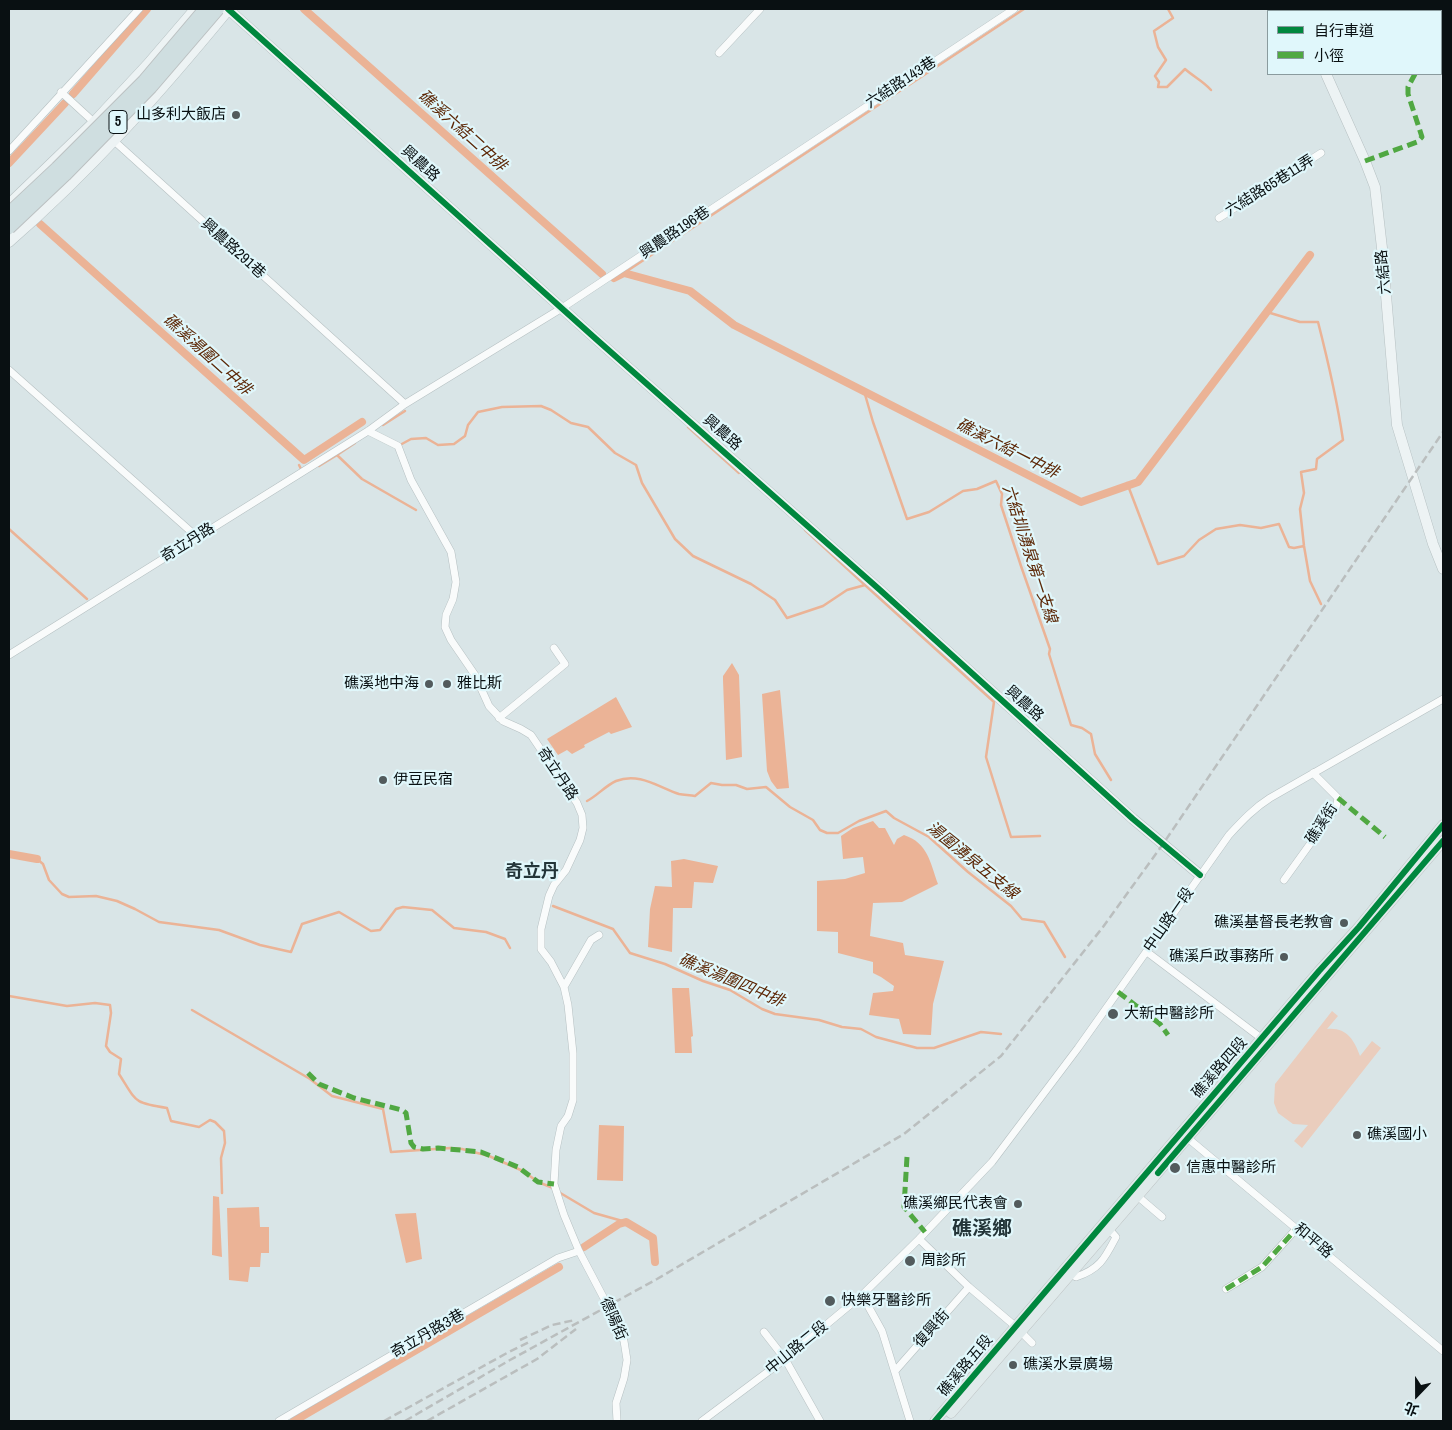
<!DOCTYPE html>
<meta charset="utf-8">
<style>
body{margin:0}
#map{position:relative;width:1452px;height:1430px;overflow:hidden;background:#d9e5e7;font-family:"Archivo Narrow","Noto Sans TC",sans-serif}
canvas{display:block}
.frame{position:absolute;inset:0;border:10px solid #091012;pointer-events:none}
.legend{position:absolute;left:1267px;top:10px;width:175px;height:65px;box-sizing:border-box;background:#e0f7fb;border:1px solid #8a9b9e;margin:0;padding:6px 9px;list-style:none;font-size:15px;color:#091012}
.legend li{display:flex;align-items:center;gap:10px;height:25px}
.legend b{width:25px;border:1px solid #8a9b9e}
.north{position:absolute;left:1392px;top:1370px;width:50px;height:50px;-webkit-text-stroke:4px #e0f7fb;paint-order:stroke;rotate:202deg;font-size:14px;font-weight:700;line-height:20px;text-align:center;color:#091012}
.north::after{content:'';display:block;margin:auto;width:18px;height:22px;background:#091012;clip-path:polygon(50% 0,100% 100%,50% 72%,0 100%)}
</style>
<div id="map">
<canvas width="1452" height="1430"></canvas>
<div class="frame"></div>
<ul class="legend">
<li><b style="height:6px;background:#00873e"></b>自行車道</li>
<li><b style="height:6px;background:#50a842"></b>小徑</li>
</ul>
<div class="north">北</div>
</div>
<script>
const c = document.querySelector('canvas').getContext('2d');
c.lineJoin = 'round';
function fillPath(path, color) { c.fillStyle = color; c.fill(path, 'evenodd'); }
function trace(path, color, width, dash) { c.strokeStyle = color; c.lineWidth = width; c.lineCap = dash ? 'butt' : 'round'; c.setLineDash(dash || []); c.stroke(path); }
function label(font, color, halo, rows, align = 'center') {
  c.font = font + ' "Archivo Narrow","Noto Sans TC",sans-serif'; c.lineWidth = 4.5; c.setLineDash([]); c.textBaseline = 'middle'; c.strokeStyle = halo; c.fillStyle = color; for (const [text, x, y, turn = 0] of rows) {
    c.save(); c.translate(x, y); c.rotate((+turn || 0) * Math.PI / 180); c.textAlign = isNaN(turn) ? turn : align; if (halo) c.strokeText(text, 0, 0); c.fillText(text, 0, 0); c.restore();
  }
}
fillPath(new Path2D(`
 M1332,1011L1338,1016L1327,1029C1346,1027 1354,1039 1360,1056L1372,1041L1381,1048L1302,1148L1294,1141L1308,1125L1293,1124L1278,1113L1274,1103L1275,1084Z`), '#eacdbd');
fillPath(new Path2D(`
 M732,663L739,675L742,757L726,760L723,680V676Z
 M780,690L789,788L777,789L771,781L767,771L762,694Z
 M616,697L632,727L611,734L609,732L584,745L585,747L572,754L567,750L558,755L547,739Z
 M873,821L879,828H885L894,845L897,839L904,835C928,843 930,862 938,884L902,902L873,903L870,936L903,943L905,955L944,961L933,1004L931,1035L903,1034L899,1019L869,1015L873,993L893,991L894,986L881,977L873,973V962L838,953V932L817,931V881L845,879L865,873L863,857L843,859L841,836L853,828Z
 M684,859L718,866L713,883L694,882L692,908H673L672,952L648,947L650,909L655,886L672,887L671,861Z
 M672,988H689L693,1036L691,1037L692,1053H675Z
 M599,1125L624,1126L623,1181L597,1180Z
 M213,1196L219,1197L222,1257L212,1255Z
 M259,1207L260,1227H269V1253H261L260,1267H250L248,1282L229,1280L227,1208Z
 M416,1213L422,1259L406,1263L395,1214Z`), '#ebb396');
trace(new Path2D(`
 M1168,9L1173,18L1154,31L1158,47L1166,60L1155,76L1159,82L1158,87H1167L1185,69C1194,77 1203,81 1211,90
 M624,273L1024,9
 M1267,312L1300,322H1318C1328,361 1337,400 1343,440L1317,459L1316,469L1301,472L1304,493L1300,509L1304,546L1310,581L1321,604
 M864,391L873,422L907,519L929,512L963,491L977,489L996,481L1002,494L1001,505L1021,566L1050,649L1049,654L1071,725L1082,728L1091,734L1095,754L1111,780
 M383,425L405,411
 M688,427L739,473
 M400,445L411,439L426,438L438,445L454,444L465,436L468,425L478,412L502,407L541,406L551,410L571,423L588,427L615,453L636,465L642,483L675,539L693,556L751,584L775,600L787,618L823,606L847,590L865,585L994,702L986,757L1011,837L1040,836
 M337,455L355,443
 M299,465L302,471
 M319,466L337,455L362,479L416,510
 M1127,483L1158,564L1184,556L1199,540L1216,529L1240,525L1261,528L1279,524L1289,547L1294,548L1304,546
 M9,529L87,599
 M805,530L865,585
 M587,801C597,796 605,786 616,781C639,772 658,787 679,794C684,795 690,795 695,796L711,783L722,785H736L747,789L766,787L790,807L813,820L820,830L827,833H838L859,821L886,811L894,818L929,837L968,872L1011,906L1022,919L1044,922L1065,957
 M37,859L43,864L49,880L62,894L69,897L96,896L117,901L135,909L159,922L219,930L260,945L291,952L302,924L339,912L371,931L380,930L396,909L403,907L432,910L454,928L486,932L505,939L510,948
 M553,906L613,929L630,953L665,964L703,981L730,990L762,1009L775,1014L819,1020L842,1027L861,1029L876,1037L917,1048H934L981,1032L1001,1034
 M9,996L67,1006L95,1003L110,1005L111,1013L106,1046L110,1052L121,1059L119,1074C137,1102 133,1103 167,1108L171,1121L199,1127L210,1120L215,1122L224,1131L225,1143L221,1158L222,1193
 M192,1010L310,1079L332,1096L383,1109L391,1152L450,1148L462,1149L489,1156L523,1171L538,1182L553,1188
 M557,1191L594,1213L626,1222`), '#ebb396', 2.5);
trace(new Path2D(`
 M304,9L602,274
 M73,94L147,9
 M9,163L65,103
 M40,224L304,460L362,422
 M614,278L624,273L690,291L734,325L1081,502L1138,482L1310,255
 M9,854L37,859
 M584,1247L619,1224L626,1222L653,1238L655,1262
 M294,1421L559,1267`), '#ebb396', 8);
const street = new Path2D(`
 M719,53L760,9
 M61,92L97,125
 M112,139L405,404
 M9,151L139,9
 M1219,218L1321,153
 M9,370L197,537
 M368,431L398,446L411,480L451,552L456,582L453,599L446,615L445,627L451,640L475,675L489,706L503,721L521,729L531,735L577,803L582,815L583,828L580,840L566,870L554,885L549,896L541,929V949L551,962L564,987L568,1005L573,1053V1100L568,1116L561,1126L556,1150L554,1184L564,1215L579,1251L610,1310L624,1341L627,1360L624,1378L616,1403L617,1421
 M9,655L368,431L405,404L562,308L1014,9
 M499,718L565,664L554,648
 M1284,880L1336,808L1338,798L1313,773
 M1147,952L1265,1041
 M564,987L591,940L599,935
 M1184,1135L1443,1351
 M1135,1194L1162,1217
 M919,1239L969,1287L1015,1326L1032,1343
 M1069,1273L1076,1277C1100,1269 1105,1258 1116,1237L1107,1227
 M1226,1289L1262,1267L1297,1228
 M862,1295L882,1331L910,1421
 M764,1332L785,1359L820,1421
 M895,1371L969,1287
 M279,1421L558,1258L579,1251
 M702,1421L785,1359L862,1295L919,1239L992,1162L1078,1048L1229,835C1242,821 1254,808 1270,798L1443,699`);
const secondary = new Path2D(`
 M228,9L596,339L880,590L1133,819L1200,875
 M1294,9L1295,11
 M1326,74L1365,161L1375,187L1382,248L1397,425L1433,544L1443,569
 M9,204L94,122L147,65L195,9
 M9,242C90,172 161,92 229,9`);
const primary = new Path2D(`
 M951,1413L1443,841
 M935,1421L1319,971L1359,927L1443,825`);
trace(street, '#b6c0c2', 8);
trace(secondary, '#b6c0c2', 11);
trace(primary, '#bcc1c2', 11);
trace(street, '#f9fbfb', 7);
trace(secondary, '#edf3f4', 10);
trace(primary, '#e0eaeb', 10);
trace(new Path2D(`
 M520,1340L552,1325L575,1320
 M384,1421L507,1353L531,1341
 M405,1421L510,1360L657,1279L904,1134L1001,1056L1103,927L1163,844L1443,432
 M427,1421L537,1359L576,1329`), '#babebe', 2.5, [8, 4]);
const highwayBridge = new Path2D(`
 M9,213L57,168L144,81L205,9
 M9,228L65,175L151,87L218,9`);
trace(highwayBridge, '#bcc1c2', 14, []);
trace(highwayBridge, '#cfdee0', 12);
trace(new Path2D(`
 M1441,54L1443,52
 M1365,161L1417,142L1422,137L1408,94V87L1415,74
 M1338,798L1385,837
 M1118,992L1160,1024L1168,1035
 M308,1073L319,1084L354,1098L402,1110L406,1113L411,1143L414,1147L423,1149L438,1148L481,1152L518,1167L538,1182L554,1184
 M907,1157L904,1207L925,1232
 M1226,1289L1262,1267L1297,1228`), '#50a842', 5, [10, 5]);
trace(new Path2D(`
 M228,9L596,339L880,590L1133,819L1200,875
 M1158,1173L1443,841
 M935,1421L1319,971L1359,927L1443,825`), '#00873e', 6);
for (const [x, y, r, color] of [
 [236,115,5,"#525b5d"],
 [429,684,5,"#525b5d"],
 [447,684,5,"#525b5d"],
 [383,780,5,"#525b5d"],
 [1344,923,5,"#525b5d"],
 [1284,957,5,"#525b5d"],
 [1113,1014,6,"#525b5d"],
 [1357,1135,5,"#525b5d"],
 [1175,1168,6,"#525b5d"],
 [1018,1204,5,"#525b5d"],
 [910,1261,6,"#525b5d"],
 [830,1301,6,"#525b5d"],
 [1013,1365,5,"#525b5d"]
]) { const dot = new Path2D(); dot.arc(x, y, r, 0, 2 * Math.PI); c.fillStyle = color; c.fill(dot); trace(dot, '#e0f7fb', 2); }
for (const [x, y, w] of [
 [118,122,18]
]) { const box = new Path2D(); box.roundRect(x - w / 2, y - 11.5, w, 23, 4); c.fillStyle = '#e0f7fb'; c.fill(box); trace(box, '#091012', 1); }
label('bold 14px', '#091012', null, [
 ["5",118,122]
]);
label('15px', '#091012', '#e0f7fb', [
 ["六結路143巷",901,83,-33],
 ["興農路",420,164,42],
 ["六結路65巷11弄",1270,186,-32],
 ["興農路196巷",675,233,-34],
 ["興農路291巷",233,249,42],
 ["六結路",1384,272,-95],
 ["興農路",722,433,41],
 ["奇立丹路",188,543,-32],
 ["興農路",1024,704,42],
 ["奇立丹路",557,774,56],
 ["礁溪街",1322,824,-57],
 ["中山路一段",1169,920,-55],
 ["礁溪路四段",1220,1068,-49],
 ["和平路",1313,1241,40],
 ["德陽街",613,1319,66],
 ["復興街",932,1329,-48],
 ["奇立丹路3巷",428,1334,-30],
 ["中山路二段",797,1348,-39],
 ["礁溪路五段",966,1366,-50]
]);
label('15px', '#091012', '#e0f7fb', [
 ["山多利大飯店",226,115,"right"],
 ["礁溪地中海",419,684,"right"],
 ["雅比斯",457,684],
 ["伊豆民宿",393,780],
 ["礁溪基督長老教會",1334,923,"right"],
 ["礁溪戶政事務所",1274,957,"right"],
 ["大新中醫診所",1124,1014],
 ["礁溪國小",1367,1135],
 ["信惠中醫診所",1186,1168],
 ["礁溪鄉民代表會",1008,1204,"right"],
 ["周診所",921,1261],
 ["快樂牙醫診所",841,1301],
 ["礁溪水景廣場",1023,1365]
], 'left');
label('italic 16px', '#5c2706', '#e0f7fb', [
 ["礁溪六結二中排",462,131,42],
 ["礁溪湯圍二中排",207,355,42],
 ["礁溪六結一中排",1007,449,27],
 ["六結圳湧泉第一支線",1029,554,72],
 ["湯圍湧泉五支線",972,861,39],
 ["礁溪湯圍四中排",731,981,23]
]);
label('bold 18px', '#233539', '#e0f7fb', [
 ["奇立丹",532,872]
]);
label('bold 20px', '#233539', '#e0f7fb', [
 ["礁溪鄉",982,1230]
]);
</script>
